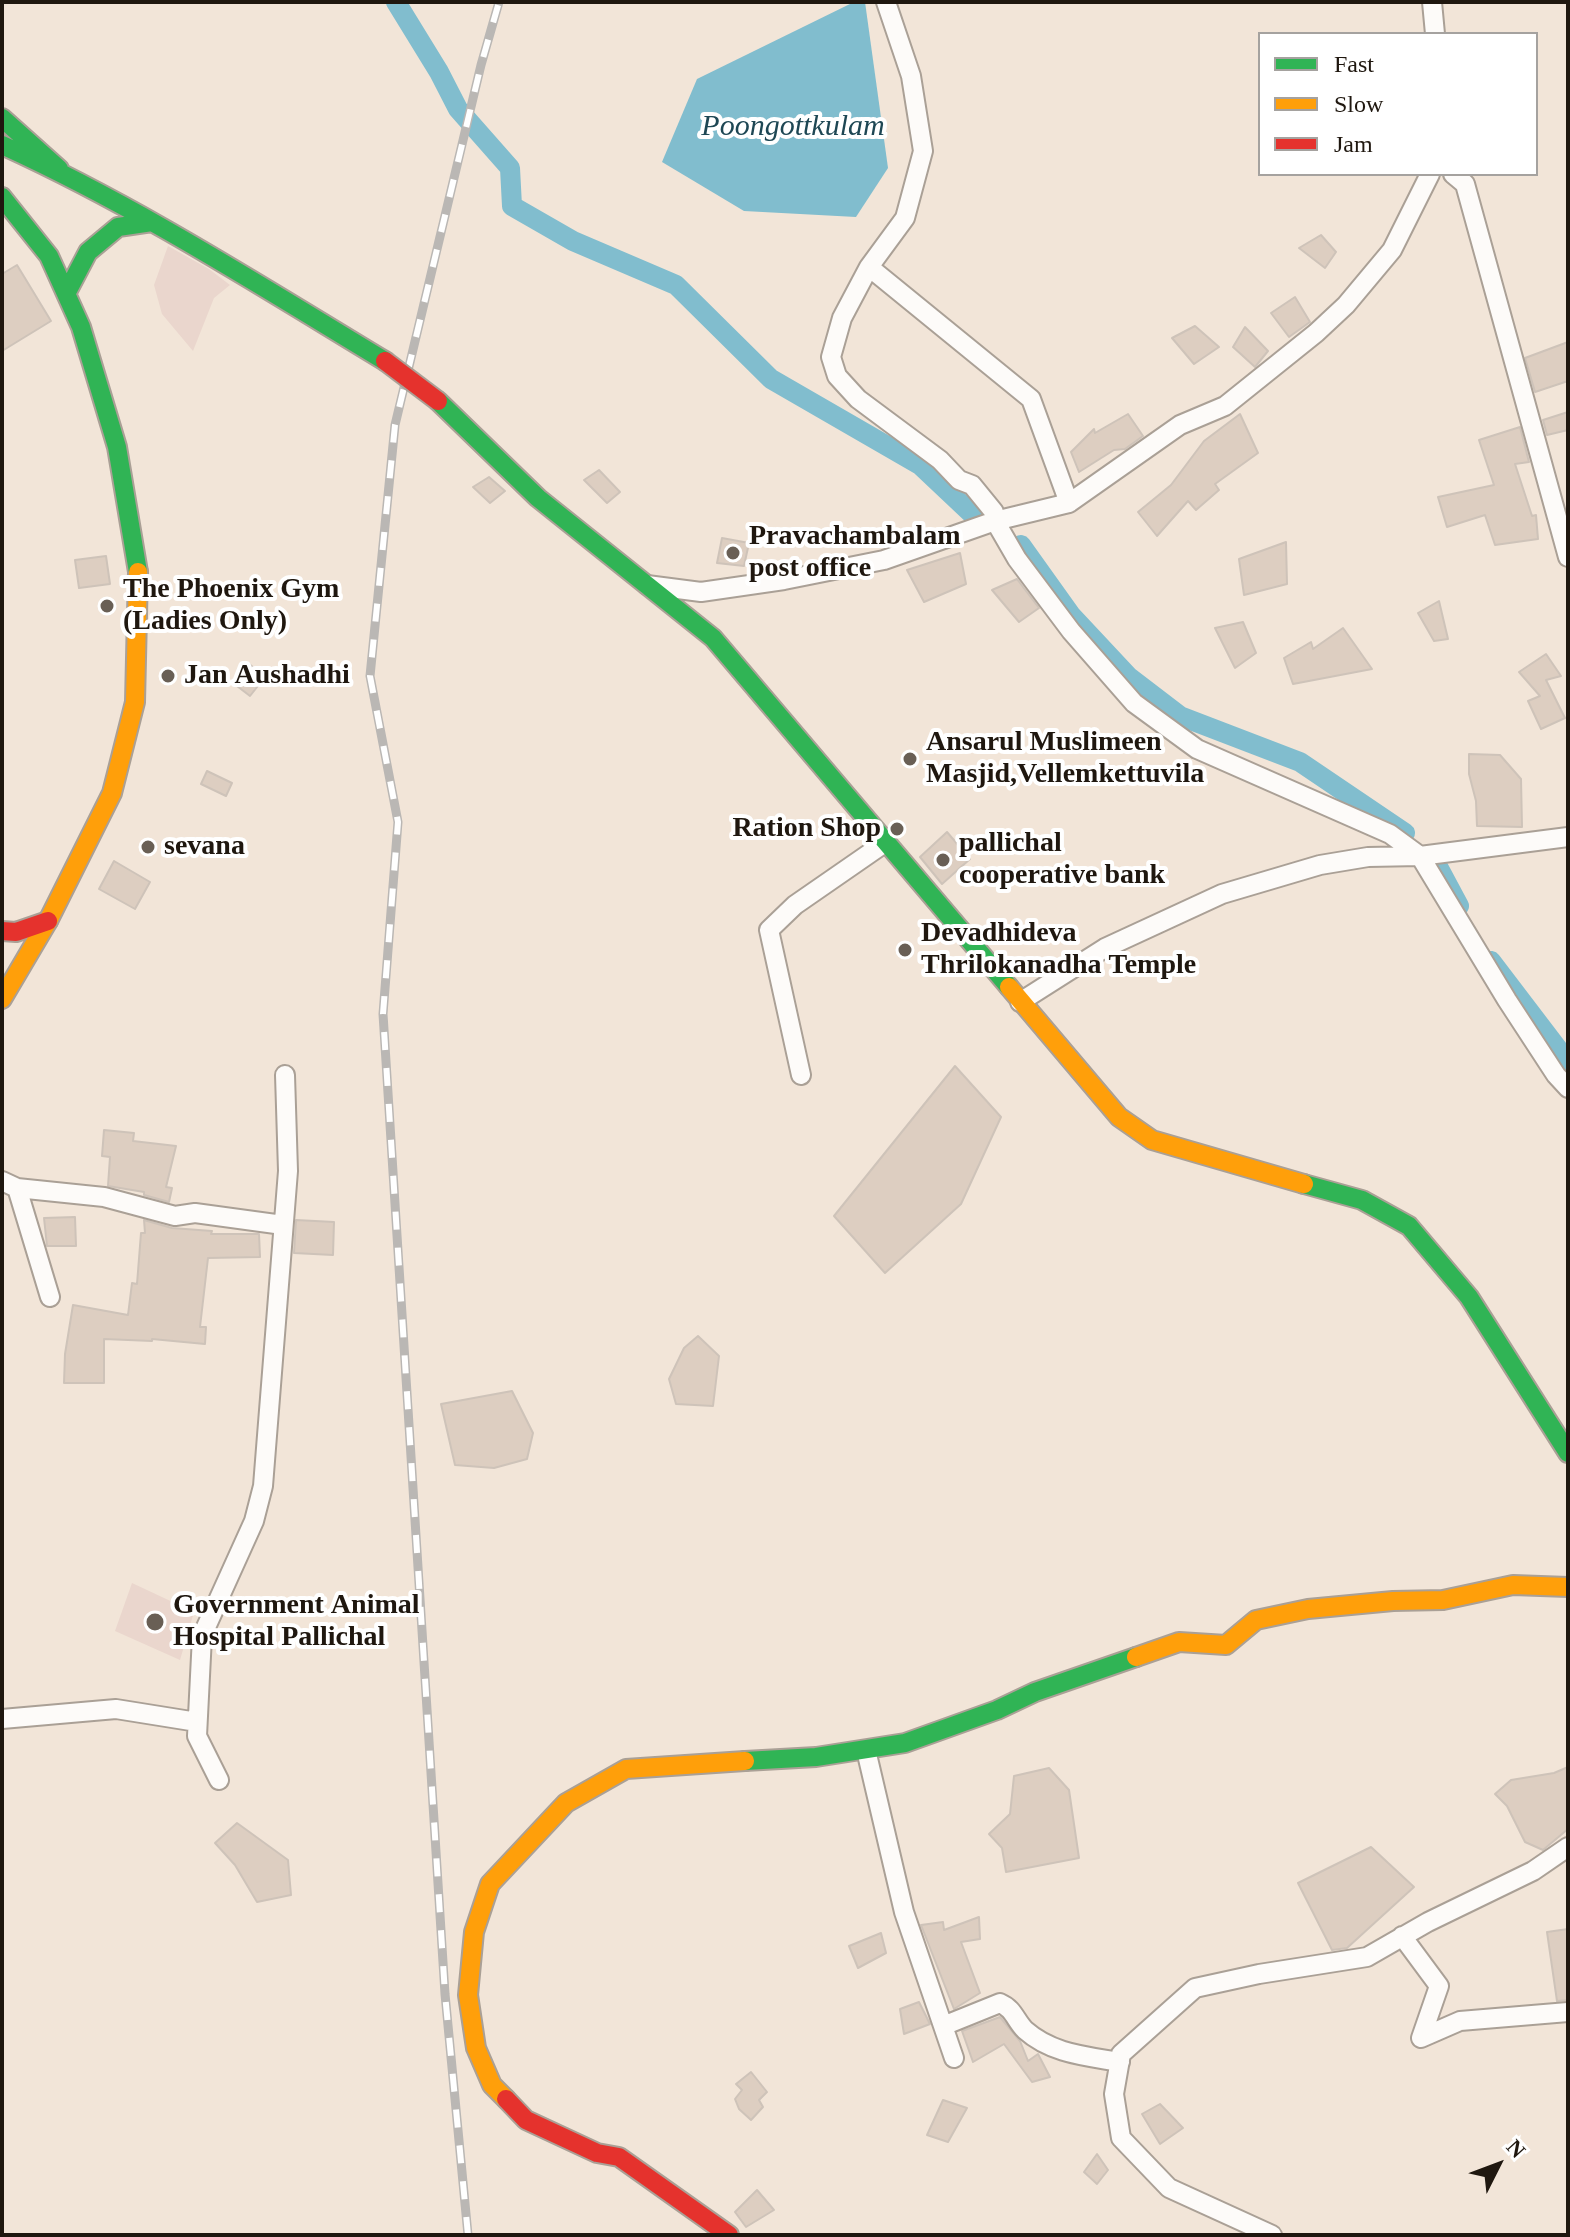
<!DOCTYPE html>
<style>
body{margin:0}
#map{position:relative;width:1570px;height:2237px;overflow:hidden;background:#f2e5d8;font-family:"Times New Roman",serif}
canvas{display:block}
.frame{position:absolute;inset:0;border:4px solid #1f170f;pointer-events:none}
.legend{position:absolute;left:1258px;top:32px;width:280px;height:144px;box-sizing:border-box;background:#fff;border:2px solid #a5a29f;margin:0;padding:10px 14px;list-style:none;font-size:24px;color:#1f170f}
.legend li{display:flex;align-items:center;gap:16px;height:40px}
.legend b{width:40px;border:2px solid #a5a29f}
.north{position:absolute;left:1458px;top:2125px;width:80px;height:80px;-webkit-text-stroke:6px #fff;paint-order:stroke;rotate:48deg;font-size:22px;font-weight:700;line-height:32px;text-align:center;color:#1f170f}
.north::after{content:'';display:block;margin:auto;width:28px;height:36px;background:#1f170f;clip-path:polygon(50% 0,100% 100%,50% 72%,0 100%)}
</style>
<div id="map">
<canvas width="1570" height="2237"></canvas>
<div class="frame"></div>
<ul class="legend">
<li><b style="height:10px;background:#30b455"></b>Fast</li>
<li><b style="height:10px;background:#ff9f0a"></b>Slow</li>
<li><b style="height:10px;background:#e5322d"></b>Jam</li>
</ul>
<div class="north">N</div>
</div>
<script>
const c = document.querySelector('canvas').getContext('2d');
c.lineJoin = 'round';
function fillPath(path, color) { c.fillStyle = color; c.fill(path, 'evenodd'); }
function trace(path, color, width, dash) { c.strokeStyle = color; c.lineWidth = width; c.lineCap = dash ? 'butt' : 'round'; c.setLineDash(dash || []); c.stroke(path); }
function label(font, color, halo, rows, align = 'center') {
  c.font = font + ' "Times New Roman",serif'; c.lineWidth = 8; c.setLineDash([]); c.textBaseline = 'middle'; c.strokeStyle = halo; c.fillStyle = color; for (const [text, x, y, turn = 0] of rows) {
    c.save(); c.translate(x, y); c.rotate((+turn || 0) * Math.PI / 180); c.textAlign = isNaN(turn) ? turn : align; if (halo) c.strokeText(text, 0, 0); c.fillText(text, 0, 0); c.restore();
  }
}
fillPath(new Path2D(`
 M168,246L209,269L230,285L214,298L193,351L162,314L154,285Z
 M132,1583L194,1612L180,1660L115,1631Z`), '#ead6cd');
fillPath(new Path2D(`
 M854,2H865L888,168L856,217L744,211L662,162L697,79Z`), '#81bdce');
trace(new Path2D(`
 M396,2L439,72L458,109L510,168L512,206L573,241L676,285L771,379L920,465L973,515
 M1021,545L1071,615L1129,677L1180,716L1300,762L1405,833
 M1431,858L1436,863L1459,906
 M1491,961L1568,1062`), '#81bdce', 20);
const building = new Path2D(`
 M1321,235L1336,252L1325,268L1299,248Z
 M17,265L51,321L2,351V274Z
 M1295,297L1310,322L1289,337L1271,313Z
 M1195,326L1219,347L1194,364L1172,338Z
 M1245,327L1268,351L1255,367L1233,347Z
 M1568,342V381L1535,392L1525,358Z
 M1568,412V430L1547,435L1543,420Z
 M1128,414L1143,436L1125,449L1114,450L1079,472L1071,452L1094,429L1095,433Z
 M1240,414L1258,453L1215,484L1219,490L1196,510L1188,501L1157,536L1138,512L1171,485L1204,441Z
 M1520,427L1529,462L1515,464L1532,516L1536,515L1538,539L1495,545L1485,515L1447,527L1438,497L1494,485L1479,440Z
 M599,470L620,492L607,503L584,480Z
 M489,477L505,491L490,503L473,487Z
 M722,538L749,543L744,566L717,563Z
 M1286,542L1287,584L1244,595L1239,559Z
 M960,553L966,584L924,602L907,570Z
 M106,556L110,584L79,588L75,560Z
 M1017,579L1039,608L1019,622L992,590Z
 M1439,601L1448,639L1434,641L1418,613Z
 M1243,622L1256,653L1235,668L1215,628Z
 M1343,628L1372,669L1293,684L1284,658L1311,642L1313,649Z
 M1546,654L1561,676L1546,680L1565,718L1541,729L1528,701L1540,696L1519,672Z
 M248,663L265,677L250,696L233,683Z
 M1469,754L1500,755L1521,779L1522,827L1477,826L1476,801L1469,774Z
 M207,771L232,783L226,796L201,784Z
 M947,832L970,859L942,884L920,857Z
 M114,861L150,882L135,909L99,889Z
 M955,1066L1001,1117L961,1204L885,1273L834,1216Z
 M104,1130L134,1133L133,1141L176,1146L166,1187L172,1188L169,1202L144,1195V1192L108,1186L110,1157L102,1156Z
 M75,1217L76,1246H47L44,1218Z
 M144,1220L172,1228L212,1231L211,1234H259L260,1257L208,1258L200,1327H206L205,1344L152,1339V1341L104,1339V1383H64L65,1354L73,1305L128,1315L132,1283L137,1284L141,1233H145Z
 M296,1220L334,1222L333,1255L294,1253Z
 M698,1336L719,1356L713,1406L676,1404L669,1379L684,1348Z
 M512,1391L533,1433L527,1459L494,1468L455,1465L441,1404Z
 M1568,1767V1829L1543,1850L1525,1842L1507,1806L1495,1794L1511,1780L1554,1773Z
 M1049,1768L1069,1790L1079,1858L1006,1872L1002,1848L989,1834L1010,1814L1014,1776Z
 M237,1823L288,1860L291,1895L257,1902L235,1865L215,1843Z
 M1371,1847L1414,1887L1347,1948L1332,1950L1298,1883Z
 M979,1917L980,1939L961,1942L980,1993L954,2009L921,1925L943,1922L944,1930Z
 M1568,1929V2000L1557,2001L1547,1932Z
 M881,1933L886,1953L858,1968L849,1946Z
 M919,2002L930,2024L904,2034L900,2009Z
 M1000,2017L1020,2041L1028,2061L1038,2054L1050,2077L1032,2082L1004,2044L973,2062L962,2031Z
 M751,2072L767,2092L759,2100L763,2107L751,2120L739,2109L735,2099L742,2090L736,2084Z
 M943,2100L967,2108L948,2142L927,2135Z
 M1160,2104L1183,2128L1160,2144L1142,2114Z
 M1097,2154L1108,2170L1097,2184L1084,2172Z
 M757,2190L774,2210L746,2227L735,2212Z`);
fillPath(building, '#ddcec1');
trace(building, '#cec3b9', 2);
const street = new Path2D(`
 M886,2L911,76L923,151L905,218L869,267L842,318L831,357L837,376L858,399L940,460L959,480L972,485L994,512L995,521L1017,559L1071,631L1134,703L1197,749L1390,834L1420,856L1507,1000L1556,1075L1568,1088
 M1432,2L1435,34
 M1453,174L1465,184L1568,557
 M869,267L1031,399L1069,503
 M647,585L701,592L784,580L884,560L995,521L1069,503L1180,425L1225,406L1316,333L1346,305L1392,250L1430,174
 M1020,1002L1105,948L1222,894L1320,865L1368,857L1420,856L1568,837
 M801,1075L769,930L795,905L886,842
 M2,1181L17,1188L104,1197L175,1216L195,1213L283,1225
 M17,1188L50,1297
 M2,1719L116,1709L197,1722
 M866,1750L904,1912L954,2058
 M219,1780L197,1736L202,1636L254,1521L263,1486L288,1171L285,1075
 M1402,1936L1439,1986L1421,2038L1460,2021L1568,2012
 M943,2026L1000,2003C1014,2009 1015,2020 1025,2030C1052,2054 1086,2056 1120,2062
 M1272,2235L1169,2188L1121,2138L1114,2094L1121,2054L1195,1988L1259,1974L1367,1957L1428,1922L1533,1871L1568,1847`);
const fast = new Path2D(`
 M2,118L59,169
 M2,145C136,206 259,285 385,361
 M2,197L49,256L81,327L117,447L138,572
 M67,292L88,252L118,227L152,222
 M438,401L538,498L713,638L1009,987
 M1304,1184L1362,1200L1409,1226L1469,1297L1568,1453
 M745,1761L816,1757L905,1743L997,1710L1035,1692L1136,1657`);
const slow = new Path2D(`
 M1009,987L1119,1117L1152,1140L1304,1184
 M2,999L48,921L112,793L135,702L138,572
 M1136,1657L1179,1642L1226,1645L1256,1620L1308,1609L1393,1601L1443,1600L1513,1585L1568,1587
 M506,2099L492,2085L476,2048L468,1995L474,1932L490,1884L566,1803L626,1769L745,1761`);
const jam = new Path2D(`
 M2,931L16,932L48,921
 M506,2099L526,2120L597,2153L619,2157L729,2235`);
trace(street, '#aaa096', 22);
trace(fast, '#aaa096', 22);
trace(slow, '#aaa096', 22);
trace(jam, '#aaa096', 22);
trace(street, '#fdfbf9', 18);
trace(fast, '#30b455', 18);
trace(slow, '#ff9f0a', 18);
trace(jam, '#e5322d', 18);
const rail = new Path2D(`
 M468,2235L445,1994L383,1014L398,822L370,676L395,425L481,65L499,2`);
trace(rail, '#bab7b4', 9);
trace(rail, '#fff', 6, [18]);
const jamBridge = new Path2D(`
 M385,361L438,401`);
trace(jamBridge, '#aaa096', 22, []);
trace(jamBridge, '#e5322d', 18);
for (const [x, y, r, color] of [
 [733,553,8,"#695f55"],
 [107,606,8,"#695f55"],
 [168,676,8,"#695f55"],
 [910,759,8,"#695f55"],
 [897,829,8,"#695f55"],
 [148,847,8,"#695f55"],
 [943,860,8,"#695f55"],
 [905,950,8,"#695f55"],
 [155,1622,10,"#695f55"]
]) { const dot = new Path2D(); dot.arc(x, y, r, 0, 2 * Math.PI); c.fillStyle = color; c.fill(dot); trace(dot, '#fff', 3); }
label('bold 28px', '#1f170f', '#fff', [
 ["Pravachambalam",749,537],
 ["post office",749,569],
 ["The Phoenix Gym",123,590],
 ["(Ladies Only)",123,622],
 ["Jan Aushadhi",184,676],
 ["Ansarul Muslimeen",926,743],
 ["Masjid,Vellemkettuvila",926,775],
 ["Ration Shop",881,829,"right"],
 ["pallichal",959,844],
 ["cooperative bank",959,876],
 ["sevana",164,847],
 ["Devadhideva",921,934],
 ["Thrilokanadha Temple",921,966],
 ["Government Animal",173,1606],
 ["Hospital Pallichal",173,1638]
], 'left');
label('italic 30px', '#1e4754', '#fff', [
 ["Poongottkulam",793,127]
]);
</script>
